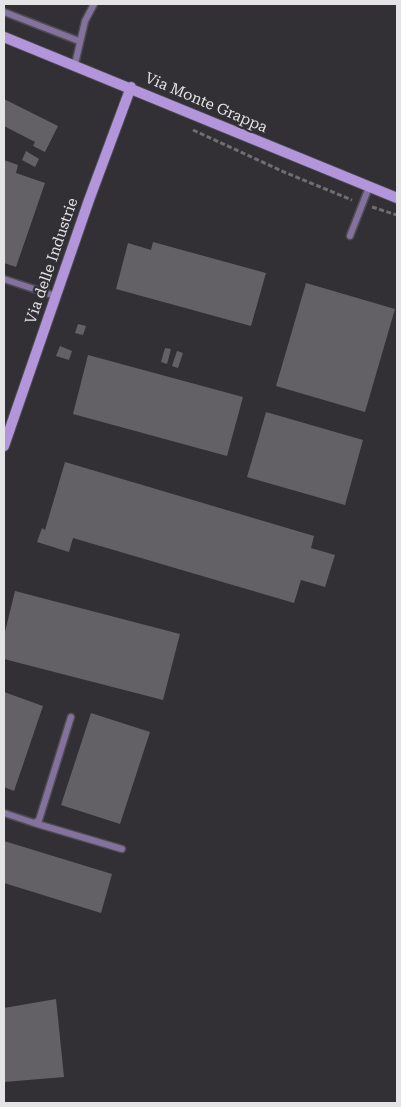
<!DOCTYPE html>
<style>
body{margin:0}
#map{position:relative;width:401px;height:1107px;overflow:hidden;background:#323035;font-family:"Roboto Serif",serif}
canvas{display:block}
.frame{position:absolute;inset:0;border:5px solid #e4e3e6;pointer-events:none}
</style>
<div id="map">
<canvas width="401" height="1107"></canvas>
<div class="frame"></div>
</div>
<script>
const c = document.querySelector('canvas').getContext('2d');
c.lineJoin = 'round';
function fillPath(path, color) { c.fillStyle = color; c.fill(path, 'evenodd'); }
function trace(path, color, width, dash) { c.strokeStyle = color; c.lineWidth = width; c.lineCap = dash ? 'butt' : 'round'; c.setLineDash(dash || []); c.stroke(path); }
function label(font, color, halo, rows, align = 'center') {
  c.font = font + ' "Roboto Serif",serif'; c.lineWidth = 4.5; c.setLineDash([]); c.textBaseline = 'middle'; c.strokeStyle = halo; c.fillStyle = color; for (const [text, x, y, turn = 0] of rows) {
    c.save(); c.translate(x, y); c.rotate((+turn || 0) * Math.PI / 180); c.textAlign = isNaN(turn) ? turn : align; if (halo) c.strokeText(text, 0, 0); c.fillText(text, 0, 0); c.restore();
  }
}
fillPath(new Path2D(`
 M4,99L58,126L45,152L33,146L35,142L4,126Z
 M26,151L39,159L35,167L22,160Z
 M4,160L18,165L16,173L45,183L16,267L4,263Z
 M153,242L266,273L251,326L116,289L128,243L151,250Z
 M306,283L395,309L365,412L276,386Z
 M78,324L86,326L83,335L75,333Z
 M60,346L72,351L69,360L56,356Z
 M165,348L171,349L167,364L161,362Z
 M177,351L183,353L178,368L172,366Z
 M88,355L243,397L227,456L73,414Z
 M266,412L363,440L345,505L247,477Z
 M65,462L314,536L311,548L335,555L325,587L301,580L294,603L73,538L69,552L37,542L42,528L45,530Z
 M15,591L180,634L163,700L4,659V636Z
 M4,692L43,706L14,791L4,787Z
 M91,713L150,732L120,824L61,805Z
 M4,841L112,874L101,913L4,883Z
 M56,999L64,1077L4,1082V1008Z`), '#636166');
const lane = new Path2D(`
 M4,12L79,41
 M75,64L85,21L94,4
 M350,236L369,187
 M4,279L55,296
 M4,813L34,823L39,820L71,717
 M34,823L122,849`);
const secondary = new Path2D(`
 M4,37L397,198
 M4,446L89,200L131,87`);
trace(lane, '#4e4d51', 9);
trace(secondary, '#4e4d51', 12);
trace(new Path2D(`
 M193,130L284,172L352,200
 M372,207L397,215`), '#6f6e72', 3, [5, 2.5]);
trace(lane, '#83729e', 6);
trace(secondary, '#b295db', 10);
label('15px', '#e4e3e6', '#323035', [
 ["Via Monte Grappa",206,103,23],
 ["Via delle Industrie",52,261,-71]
]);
</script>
